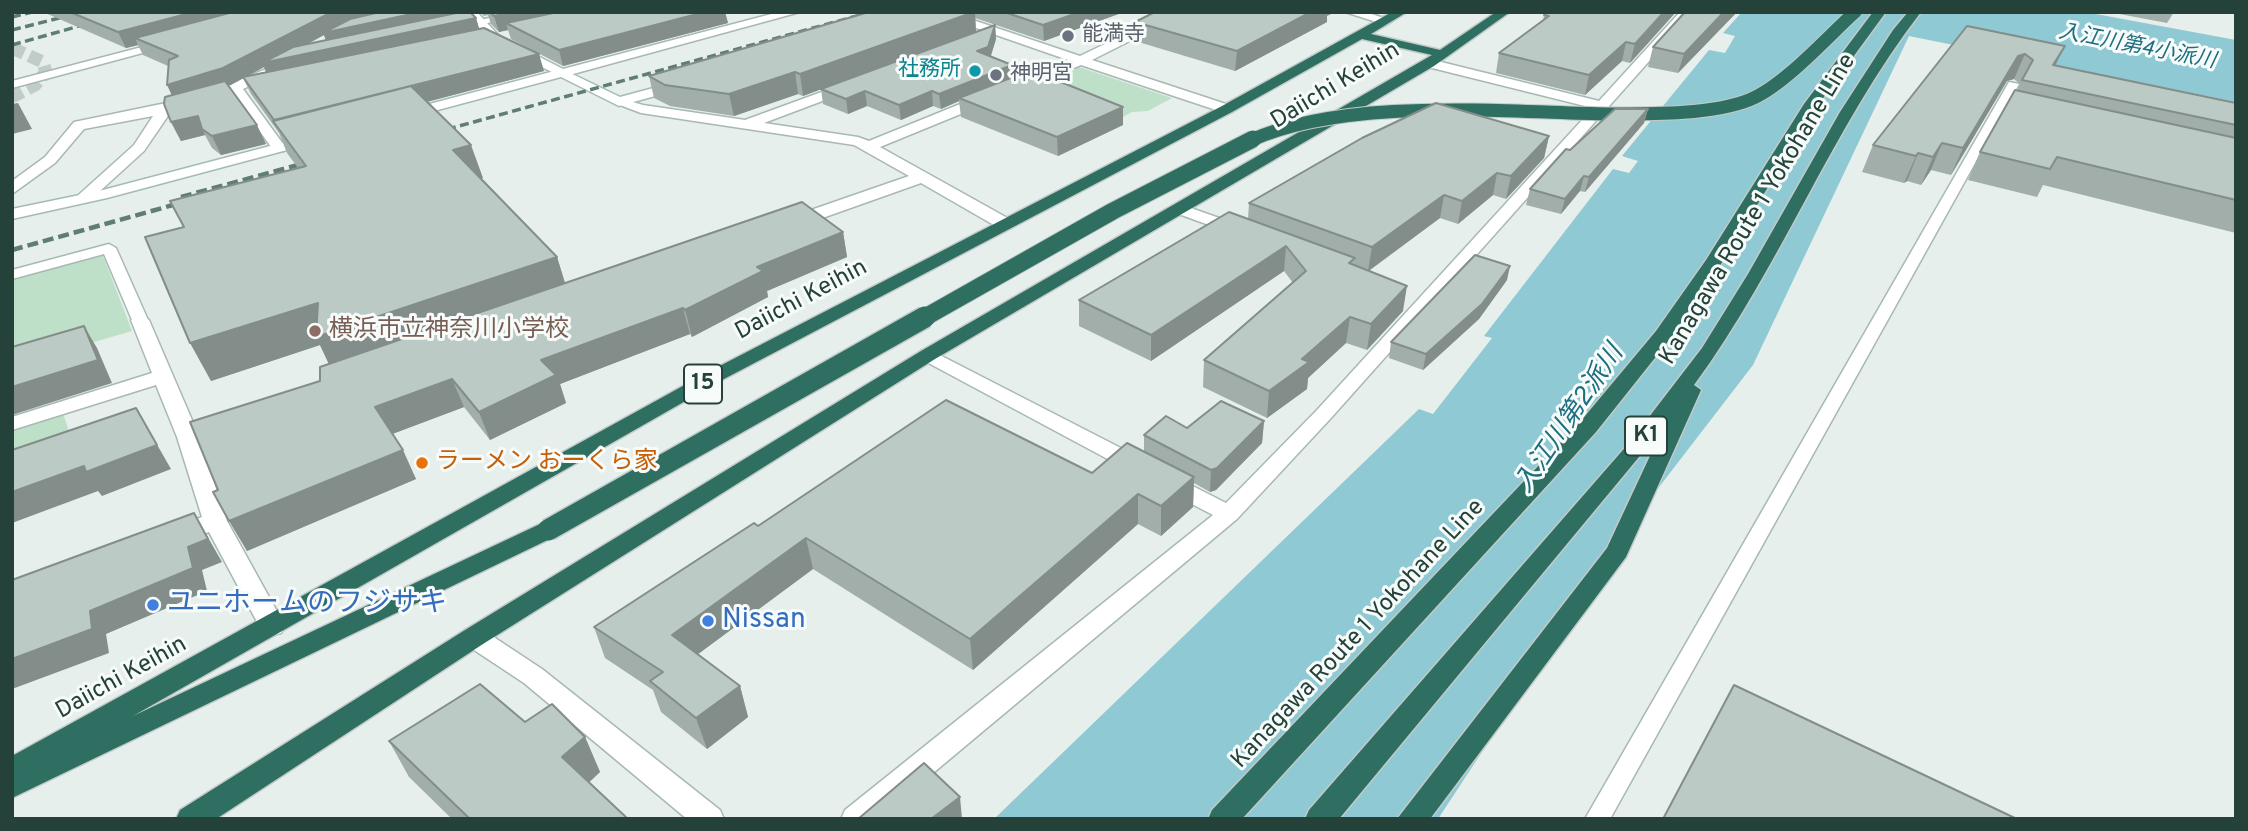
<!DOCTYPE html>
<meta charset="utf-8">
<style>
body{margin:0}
#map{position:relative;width:2248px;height:831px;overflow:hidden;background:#e6efeb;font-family:Overpass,sans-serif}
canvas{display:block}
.frame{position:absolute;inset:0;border:14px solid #24423a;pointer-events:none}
</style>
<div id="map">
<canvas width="2248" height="831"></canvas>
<div class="frame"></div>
</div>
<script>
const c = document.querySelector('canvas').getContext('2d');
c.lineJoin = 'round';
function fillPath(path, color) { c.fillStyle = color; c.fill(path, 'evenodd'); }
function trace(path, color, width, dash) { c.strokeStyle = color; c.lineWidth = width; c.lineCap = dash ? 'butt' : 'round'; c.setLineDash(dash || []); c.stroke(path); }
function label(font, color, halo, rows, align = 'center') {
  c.font = font + ' Overpass,"Noto Sans JP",sans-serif'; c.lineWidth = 6; c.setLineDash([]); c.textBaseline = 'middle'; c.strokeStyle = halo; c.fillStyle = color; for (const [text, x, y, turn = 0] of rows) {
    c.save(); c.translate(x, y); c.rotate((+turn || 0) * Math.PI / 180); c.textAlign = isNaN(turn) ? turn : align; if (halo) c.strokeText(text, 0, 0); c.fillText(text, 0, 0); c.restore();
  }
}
fillPath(new Path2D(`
 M1079,67L1172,98L1148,111L1132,112L1123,117L1037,85Z
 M102,253L132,331L12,366V278Z
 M63,413L76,453L12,474V429Z`), '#bfe0c8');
fillPath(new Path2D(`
 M1742,12H2085L2236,40V102L1909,36L1753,365L1636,517L1438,819H994L1419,409L1433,414L1492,338L1484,336L1613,169L1629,173L1638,161L1622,156L1709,50L1725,53L1735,36L1723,33Z`), '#8ec9d4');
trace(new Path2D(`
 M12,48L43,62L46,72L35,85L12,97`), '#bfccc8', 13, [13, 6]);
const lane = new Path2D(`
 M513,12H534L462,29L457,26Z
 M161,42L165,43V47L12,88V81Z
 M2009,82L2019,84L1610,819H1585Z
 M109,244L116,248L148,320L146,323L140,325L132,320L104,254L12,279V270Z`);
const street = new Path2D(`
 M464,12H477L499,36L563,69L779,12H800L562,77L491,42Z
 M930,12H949L1080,56L1171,12H1187L1092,60L1232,106L1234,109L1232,112H1222L1081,65L1024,88H1014V82L1068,60Z
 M1345,12H1366L1392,21L1386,25Z
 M1680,12H1693L1331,418L1237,519L878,819H841L845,810L1213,515L1161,488L1158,483L1161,478L1169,476L1177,478L1226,503L1317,410L1593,108L1424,66V60L1429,59L1599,101Z
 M269,68L276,72L274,75L243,89L286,148L284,151H274L233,94L170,113L144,151L88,202H76L74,199L134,145L153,116L84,129L55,163L12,194V181L45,157L74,122L195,97Z
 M849,82L854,83V89L764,123L858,137L869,141L980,96H990V102L880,147L1011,220L1013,224L1011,228H999L921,183L797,227H785L783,223L785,219L909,176L854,145L641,113L612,102L619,98L643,105L745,120Z
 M1182,205L1245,227L1247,231L1239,236L1176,213L1174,210L1176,207Z
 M140,314L149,320L195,427L222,418L229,419L233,424L229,429L200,440L227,521L285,626L281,633L272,635L263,633L209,532L178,543L170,541L166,535L170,529L202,517L177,437L156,385L12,430V417L152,373L131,320Z
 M928,349L1146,461L1149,466L1146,471H1130L921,359L918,355L921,351Z
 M474,627L483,630L542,669L720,810L724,819H687L524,683L465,644L461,637L465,630Z`);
const secondary = new Path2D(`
 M562,69L620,97L679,81L686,85L684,88L619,106L561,77L408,118L401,114L403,111Z
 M312,135L319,139L317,142L107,198L12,219V209L99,191Z`);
const highway = new Path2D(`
 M1392,12H1407L1371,34L1440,50L1496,12H1510L1434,66L935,359L483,644L216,819H176L180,810L465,630L921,351L1432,55L1362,39L1232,112L724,379L133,716L540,524L548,522L556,524L560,530L556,536L12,798V756L710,371L1222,106Z
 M1873,12H1886L1818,105L1723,261L1670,339L1596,432L1242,819H1208L1212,810L1580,422L1656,331L1706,260L1804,104Z
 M1908,12H1921C1832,127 1781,267 1694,385L1701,390L1626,557L1430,819H1397L1607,548L1663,428L1339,819H1305L1309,810L1629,443L1702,348L1748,274L1840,112L1893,30Z`);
trace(lane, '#a8b8b2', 3);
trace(street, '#a8b8b2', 3);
trace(secondary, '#a4bbb3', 3);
trace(highway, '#c2cac8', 3);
fillPath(lane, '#fff');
fillPath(street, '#fff');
fillPath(secondary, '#fff');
fillPath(highway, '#2f6f62');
trace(new Path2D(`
 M12,17L32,12
 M12,30L83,12
 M12,45L129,12
 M434,133L871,12`), '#5f7d75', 3.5, [9, 4.5]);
trace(new Path2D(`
 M181,197L316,160
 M12,250L191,200`), '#5f7d75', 4.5, [11, 5]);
const highwayBridgeFar2 = new Path2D(`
 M1249,141C1346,97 1502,112 1607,114C1647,114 1712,115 1749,100C1783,87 1827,37 1855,12`);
const highwayBridgeFar1 = new Path2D(`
 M922,319L1113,211L1253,139`);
const highwayBridge = new Path2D(`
 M548,530L925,317`);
trace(highwayBridgeFar2, '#c2cac8', 15, []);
trace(highwayBridgeFar1, '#c2cac8', 19, []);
trace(highwayBridge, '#c2cac8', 24, []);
trace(highwayBridgeFar2, '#2f6f62', 13);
trace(highwayBridgeFar1, '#2f6f62', 17);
trace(highwayBridge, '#2f6f62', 21);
fillPath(new Path2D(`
 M43,12H470L476,18L479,29L544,71L427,102L483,178H481L557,257L565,283L843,232L847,257L767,291L768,297L692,337L690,334L560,384L566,403L490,440L464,407L392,434L416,479L247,551L218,490L320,381L329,364L320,345L211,381L184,227L298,168L287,153L279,133L251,94L243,78L228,85L266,144L221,155L212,148L205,135L181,141L171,122L172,95L168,66L143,55L138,45L126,48ZM324,35L326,40L308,44ZM264,67L266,72L247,76Z
 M480,12H725L728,23L563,66L511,39L508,30L499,32L491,24L488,15L484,16Z
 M864,12H1124L1044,41L975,18L976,32L995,25L996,39L991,56L1012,65L1013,77L1123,107V125L1058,156L961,117L959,101L941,109L933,106L901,120L867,106L848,114L823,104L821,89L803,96L798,94L734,116L670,106L654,98L649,76L866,13Z
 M1676,12L1630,63L1622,61L1585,95L1496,73L1499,53L1543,21L1544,15Z
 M1737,12L1678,73L1648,67L1653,47Z
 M2109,12H2174L2167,23Z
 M1327,16V22L1235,71L1135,41V22Z
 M1967,26L2056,65L2236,103V233L2043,185L2037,197L1968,180L1980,152L2017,91L2020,84L2014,79L2007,81L1951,175L1931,170L1921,185L1907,181L1904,183L1862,172L1873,145Z
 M1648,109L1644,123L1585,192L1580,191L1561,214L1526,205L1530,189L1570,150Z
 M1549,136L1544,158L1506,199L1493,195L1458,224L1440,218L1369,271L1403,311L1367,350L1346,343L1308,378L1307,389L1267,418L1203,387L1204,360L1293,283L1284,271L1151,361L1079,326V300L1248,219L1249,203Z
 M1507,280L1479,319L1423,370L1389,358L1391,342Z
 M1264,421L1262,443L1216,490L1210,492L1194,483L1193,507L1161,536L1138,524L973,670L813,569L698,654L740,686L748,717L707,749L661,712L653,690L605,658L594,627L758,526L1092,473L1144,451V435L1187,428Z
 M525,722L585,737L600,772L589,782L628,819H452L409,777L389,741Z`), '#a1aea9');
fillPath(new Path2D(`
 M194,12H260L135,38L138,45L126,48L118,32Z
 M332,12H465L329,49L324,35L278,59L476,18L481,35L270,81L264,67L231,85L175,102L167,85Z
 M511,12H589L506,23L508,30L499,32L494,16Z
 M705,12H725L728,23L563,66L559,50Z
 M975,12L976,32L803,96L800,74Z
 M1080,12H1124L1044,41L1043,25Z
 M1311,12H1335L1327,16V22L1235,71L1237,51Z
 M1664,12H1676L1630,63L1635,44Z
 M1724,12H1737L1678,73L1684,54Z
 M995,25L996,39L989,61L977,51Z
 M1626,42L1622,61L1585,95L1589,75Z
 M2065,46L2053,70V65Z
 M539,54L544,71L286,139L275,122Z
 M2025,54L2014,79L2007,81L1951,175L1963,148L2018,56Z
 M1012,65L1013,80L959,98V101L941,109L939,94Z
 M795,72L798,94L734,116L729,94Z
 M865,91L867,106L848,114L846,99Z
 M932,91L933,106L901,120L899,105Z
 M18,103L32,129L12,134V104Z
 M1123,107V125L1058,156L1057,137Z
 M1648,109L1644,123L1585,192L1589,177Z
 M198,116L205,135L181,141L171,122Z
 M257,125L266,144L221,155L212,136Z
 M1549,136L1544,158L1506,199L1511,176Z
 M1942,143L1931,170L1921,185L1933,157Z
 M471,145L483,178L465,183L453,150Z
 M1918,153L1907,181L1904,183L1916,156Z
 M1497,173L1493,195L1458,224L1462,201Z
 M1584,176L1580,191L1561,214L1565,199Z
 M1444,195L1440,218L1368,271L1372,247Z
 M843,232L847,257L767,291L768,297L692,337L685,310L757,267Z
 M1286,246L1284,271L1151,361V335Z
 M557,257L568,293L334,375L320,345L211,381L190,343L318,303Z
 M1510,266L1507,280L1479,319L1423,370L1426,354Z
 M1407,286L1403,311L1367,350L1371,324Z
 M683,308L690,334L560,384L566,403L490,440L479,412L541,360Z
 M1350,317L1346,343L1308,378L1307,389L1267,418L1269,391L1302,359Z
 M84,326L97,348L112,383L12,415V387Z
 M452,379L464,407L387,436L375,407Z
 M136,408L171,469L102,496L98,491L12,523V492Z
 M1264,421L1262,443L1216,490L1210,492L1211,470Z
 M403,450L416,479L247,551L229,521Z
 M1194,477L1193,507L1161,536V506Z
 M1138,494V524L973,670L970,639Z
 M194,513L222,562L202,570L207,591L106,634L109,653L12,689V659L90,611L188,547Z
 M806,538L813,569L682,666L672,635Z
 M740,686L748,717L707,749L696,718Z
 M585,737L600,772L578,793L562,757Z
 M960,797L962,819H931Z`), '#838d89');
const building = new Path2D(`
 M70,12H194L118,32Z
 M233,12H332L223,68L167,85L169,60L178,56L135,38Z
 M380,12H421L323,33L350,19Z
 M461,12H470L476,18L262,63L293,47Z
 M490,12H511L494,16Z
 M558,12H705L559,50L506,23Z
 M869,12H974L800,74L795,72L729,94L665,85L649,76Z
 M1004,12H1080L1043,25Z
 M1155,12H1311L1237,51L1135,22Z
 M1548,12H1664L1635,44L1626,42L1589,75L1499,53L1549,16L1544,15Z
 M1685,12H1724L1684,54L1653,47Z
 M995,25L988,47L977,51L1012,65L939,94L932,91L899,105L865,91L846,99L821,89Z
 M1967,26L2065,46L2053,65L2236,103V125L2022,80L2033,60L2025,54L2018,56L1963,148L1942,143L1933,157L1918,153L1916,156L1873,145Z
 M484,28L539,54L274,120L243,77Z
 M1031,70L1123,107L1057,137L959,98Z
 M225,81L257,125L212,136L202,129L198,116L171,122L164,104L165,97Z
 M411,86L471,145L453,150L557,257L316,337L318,303L190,343L145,237L184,227L170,201L306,166L273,121Z
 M2015,90L2236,138V200L2057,157L2050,169L1980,152Z
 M1436,103L1549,136L1511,176L1497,173L1462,201L1444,195L1372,247L1249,203L1362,138Z
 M1615,109H1648L1589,177L1584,176L1565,199L1530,189L1566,149L1570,150Z
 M802,202L843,232L757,267L763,271L685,310L683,308L541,360L556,375L479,412L452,379L375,407L403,450L229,521L213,492L218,490L190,422L320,381V367Z
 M1229,212L1355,258L1349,263L1407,286L1371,324L1350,317L1302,359L1309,362L1269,391L1204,360L1306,271L1286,246L1151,335L1079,300Z
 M1475,255L1510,266L1482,304L1426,354L1391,342Z
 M84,326L98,360L12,387V347Z
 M946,400L1092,473L1127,443L1194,477L1161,506L1138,494L970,639L806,538L672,635L740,686L696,718L650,681L663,672L594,627L754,523L758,526Z
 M1221,401L1264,421L1217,468L1211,470L1144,435L1166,416L1187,428Z
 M136,408L157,445L86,472L84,466L12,492V450Z
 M194,513L208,539L188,547L193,568L90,611L92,629L12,659V580Z
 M480,684L525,722L552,704L585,737L562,757L628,819H470L389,741Z
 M1734,685L2017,819H1663Z
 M924,763L960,797L931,819H858Z`);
fillPath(building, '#bbcac4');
trace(building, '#838d89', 2);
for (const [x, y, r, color] of [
 [1068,36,7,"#6b7280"],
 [975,71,7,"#0f9aa8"],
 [996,75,7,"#6b7280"],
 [315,331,7,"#8d6e63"],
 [422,463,7,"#e8710a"],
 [153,605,7,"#3f7fe0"],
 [708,621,7,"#3f7fe0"]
]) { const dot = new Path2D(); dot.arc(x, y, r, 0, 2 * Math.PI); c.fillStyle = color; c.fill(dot); trace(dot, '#f7fbf9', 2.5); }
label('21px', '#5b616d', '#f7fbf9', [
 ["能満寺",1082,36],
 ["神明宮",1010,75]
], 'left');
label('italic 21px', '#1c6f80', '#f7fbf9', [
 ["入江川第4小派川",2137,48,11]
]);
label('21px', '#0d838f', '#f7fbf9', [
 ["社務所",961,71]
], 'right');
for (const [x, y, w] of [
 [703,384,38],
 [1646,436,42]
]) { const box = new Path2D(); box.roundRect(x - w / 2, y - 19.5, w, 39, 5); c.fillStyle = '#f7fbf9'; c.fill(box); trace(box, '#24423a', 2); }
label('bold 23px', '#24423a', null, [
 ["15",703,384],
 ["K1",1646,436]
]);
label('24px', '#24423a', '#f7fbf9', [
 ["Daiichi Keihin",1336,87,-31],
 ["Kanagawa Route 1 Yokohane Line",1759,210,-59],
 ["Daiichi Keihin",802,301,-28],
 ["Kanagawa Route 1 Yokohane Line",1359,635,-47],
 ["Daiichi Keihin",122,679,-29]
]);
label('24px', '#785e54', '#f7fbf9', [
 ["横浜市立神奈川小学校",329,331]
], 'left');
label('24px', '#c56008', '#f7fbf9', [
 ["ラーメン おーくら家",436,463]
], 'left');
label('italic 26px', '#1c6f80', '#f7fbf9', [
 ["入江川第2派川",1571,420,-56]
]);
label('28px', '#366cbe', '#f7fbf9', [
 ["ユニホームのフジサキ",167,605],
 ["Nissan",722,621]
], 'left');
</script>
